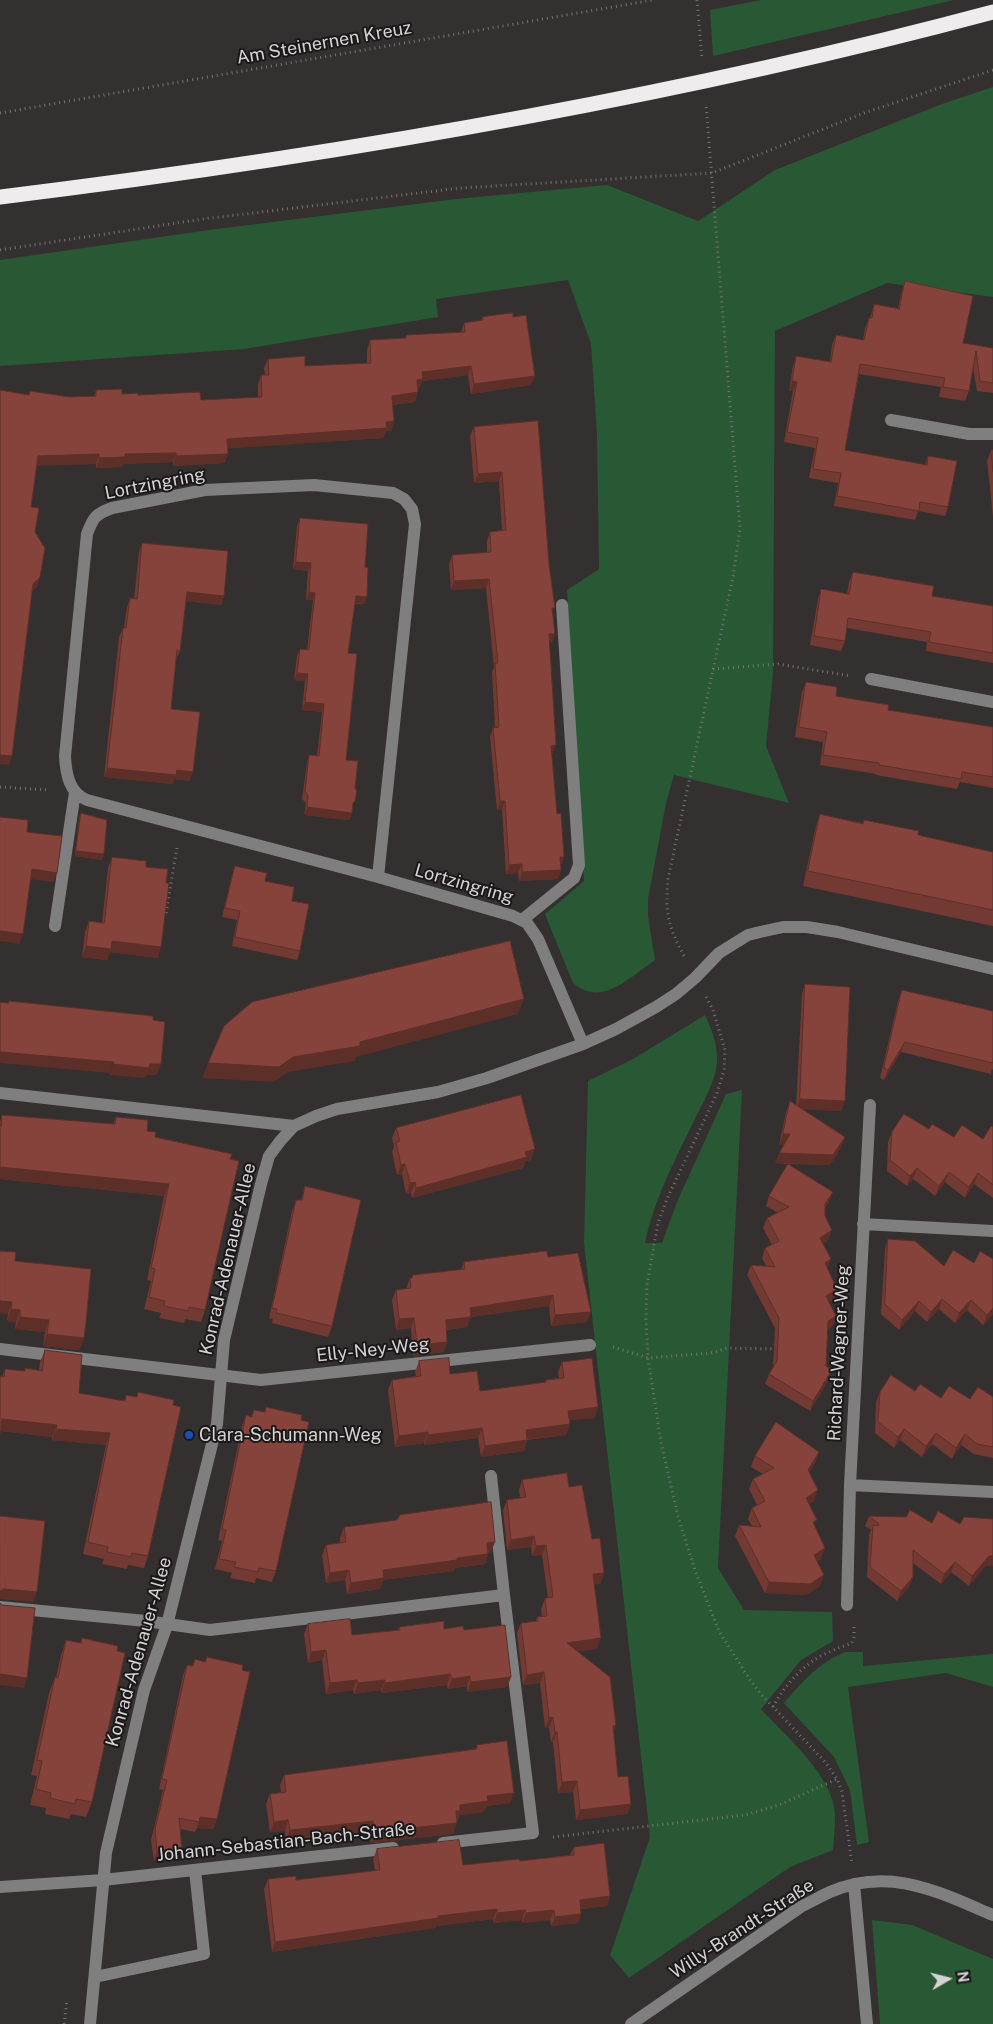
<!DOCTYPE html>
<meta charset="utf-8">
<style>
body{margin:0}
#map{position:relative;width:993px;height:2024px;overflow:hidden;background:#33302f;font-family:"Public Sans",sans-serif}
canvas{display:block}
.north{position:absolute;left:923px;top:1954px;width:50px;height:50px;-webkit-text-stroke:4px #1a1818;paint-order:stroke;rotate:82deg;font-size:14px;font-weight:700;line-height:20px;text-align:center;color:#d5d3d3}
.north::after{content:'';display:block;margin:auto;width:18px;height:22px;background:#d5d3d3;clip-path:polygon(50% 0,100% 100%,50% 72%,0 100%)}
</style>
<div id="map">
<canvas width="993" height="2024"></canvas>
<div class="north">N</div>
</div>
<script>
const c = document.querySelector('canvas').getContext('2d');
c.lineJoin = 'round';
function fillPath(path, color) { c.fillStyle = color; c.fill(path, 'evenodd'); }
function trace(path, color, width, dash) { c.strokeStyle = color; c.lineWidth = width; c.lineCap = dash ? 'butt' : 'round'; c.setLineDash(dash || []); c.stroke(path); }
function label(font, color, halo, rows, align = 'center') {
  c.font = font + ' "Public Sans",sans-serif'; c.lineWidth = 4; c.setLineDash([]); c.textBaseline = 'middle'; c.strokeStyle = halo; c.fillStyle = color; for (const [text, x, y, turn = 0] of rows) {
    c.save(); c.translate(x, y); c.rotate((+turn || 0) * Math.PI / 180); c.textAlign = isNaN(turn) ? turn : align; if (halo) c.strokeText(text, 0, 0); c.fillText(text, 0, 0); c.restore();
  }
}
fillPath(new Path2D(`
 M761,0H954L713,56L710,10Z
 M993,87V297L887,283L775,331L773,673L766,746L789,803L674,775L666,803L648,899V916L655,960C630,977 602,1008 573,983L545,914L584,881L567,590L599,569L597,434L591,344L568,280L436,299L438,317L244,349L0,366V260L209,230L456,199L607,185L698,221L775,170L942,104Z
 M705,1015C713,1032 720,1051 716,1070C712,1088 701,1106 693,1123C674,1162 654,1200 645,1243H662L677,1202L726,1094L742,1090L718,1568L744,1610L832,1612L833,1641L801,1660L761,1709C784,1734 819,1764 831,1796C838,1813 834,1833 833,1850L790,1867L629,1978L610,1955L650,1837L584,1243L588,1081L633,1059Z
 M845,1652H863V1666L993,1654V1687L946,1673L848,1687L869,1842L857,1845L850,1790L834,1757L784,1703C804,1680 816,1665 845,1652Z
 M872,1920L912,1925L993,1959V2024H880Z`), '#295835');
trace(new Path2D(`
 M697,0L702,59
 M0,113L653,0
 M0,250L203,219L460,188L712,173L864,113L993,70
 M713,669L778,664L851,676
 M0,787L49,790
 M166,913L177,847
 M684,956C668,926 665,914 668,879L733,577L740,529L706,105
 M706,997L713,1010L725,1050L724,1070L717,1093L667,1199L658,1223L647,1284L646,1319L648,1358L661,1443L679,1520L696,1573L719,1631L748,1677L761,1694L826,1763L837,1779L842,1792L852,1864
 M613,1347L648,1358L711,1353L727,1348L778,1349
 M773,1707C784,1685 807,1661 829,1652C837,1648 844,1646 852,1643L854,1637V1626
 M553,1837L745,1815L779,1805L837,1779
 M64,2024L67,2000`), '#767473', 3, [1, 4]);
trace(new Path2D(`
 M891,420L969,434H993
 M871,679L993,702
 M378,877L415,524L412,509L404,499L393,493L314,485L205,490L112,508C95,514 93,518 87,534L65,756C66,774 69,793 87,800L378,877L513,916L527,923L538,939L583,1044
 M522,920L574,878L579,865L562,605
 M55,926L75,792
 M0,1093L294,1126
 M863,1224L993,1231
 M0,1349L261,1380L590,1345
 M491,1476L504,1595
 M850,1485L993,1492
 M847,1605L850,1485L870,1105
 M0,1607L146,1621L210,1630L504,1595L533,1833L443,1843
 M854,1884L867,2024
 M0,1887L103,1880L393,1848
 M95,1977L204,1954L195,1870
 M90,2024L106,1853L144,1690L167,1625L217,1424L224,1340L261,1184L269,1156L281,1140L294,1126L316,1116L337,1109L438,1092L487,1078L583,1044L616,1029L656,1007L676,994L695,978L719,953L748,935L760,932L783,927H807L838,932L993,969
 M631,2024L802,1906C811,1902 821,1896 830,1892C890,1866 938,1892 993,1915`), '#807f7f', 12);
trace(new Path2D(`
 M0,197C334,156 668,99 993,12`), '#efeced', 15);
fillPath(new Path2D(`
 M905,281L963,343L993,348V393L977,391L973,367L969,391L965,401L939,397L941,387L859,374L845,450L925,465L928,456L948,507L945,516L918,511L915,520L834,506L838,483L809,478L815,448L784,442L793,391H789L793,366L796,356L830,362L832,345L836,335L863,340L865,328L869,318H870L874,304L898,308L902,290Z
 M482,317H513L531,385L471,394L468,375L422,381L419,389H418L415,402L392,405L394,421L391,431H386L383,438L228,448L225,463L173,466V462L123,464L122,467L96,468V464L36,465L31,507L35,532L40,577L37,586L32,591L9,765L28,395L30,391L70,397L94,396L96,390L122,394L201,400L258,397V384L261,375H265L264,368L268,359L305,366L367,363V350L370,340L405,338L406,335L461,332L464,323L481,321Z
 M538,421L553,614L552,643H549L552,755L561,870L558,879L519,881L518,873L506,874L502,810H497L490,737L493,728H495L492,672L494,667L486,588L451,590L449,564L452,555L487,553V541L490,532L502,531L499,481L474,483L470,436L474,427Z
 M993,450V517L987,461L991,451Z
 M300,518L365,567L367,597L364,604H355L348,653L346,760L352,808V813L349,820L304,815L306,803L302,799L307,763L309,755L317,756L322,712L302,710L305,681L294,680L297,656L300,649L307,650L313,600H306L308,571L293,569L297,526Z
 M142,543L224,596L221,605L186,601L180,651L176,659L171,709L190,781L174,779L173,784L104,777L119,637L123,628H124L127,607L130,598L134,599L139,552Z
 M853,572L932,596L993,606V663L926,651L927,642L847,628L845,641L841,651L810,645L818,599L821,589L847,594L849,582Z
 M806,682L836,696L888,710L993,727V788L960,782L957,789L876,775V774L820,765L823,742L795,737L802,692Z
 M81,813L102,860L75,856L79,818Z
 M820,814L863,823L864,820L918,835L993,852V926L803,886L815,830Z
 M112,857L146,867L158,958L110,952L107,960L82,957L85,932L89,921L102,923L108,868Z
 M235,866L265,881L292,901L300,951L297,960L232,946L237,920L222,917L232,875Z
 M805,984L845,1101L841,1111L802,1109L845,1137L841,1147L830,1165L789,1164L829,1202L825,1208V1216L828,1240L823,1243L827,1268L837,1289L834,1299L829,1302L833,1326L828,1329L826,1366L828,1381L810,1411L765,1384L769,1374L773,1367L775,1328L747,1275L751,1265L766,1266L762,1258L765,1248L772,1245L763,1228L767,1218L778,1213L766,1206L769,1196L788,1164L775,1163L784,1145H779L786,1112L790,1101L796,1106L802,994Z
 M902,990L993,1011V1070L992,1069L991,1074L901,1052L884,1080L880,1078L898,1001Z
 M2,1115L113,1124L116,1117L147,1131L155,1137L230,1159L205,1310L201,1322L185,1319L184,1323L159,1318L161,1313L144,1309L151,1281L147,1280L164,1196L0,1179V1122Z
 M993,1127V1198L974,1184L965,1198L945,1182L935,1196L913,1179L907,1186L887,1171L888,1142L892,1132L929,1129L954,1137L983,1139Z
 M396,1128L531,1160L525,1161L523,1168L412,1198L411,1193L406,1194L402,1174L397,1175L392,1152L394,1146L392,1138Z
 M305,1186L332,1326L328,1337L272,1323L273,1319L269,1318L292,1211L296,1200H301Z
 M888,1239L993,1314L983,1325L967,1310L955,1323L939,1309L927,1322L915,1311L899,1330L881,1314L885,1249Z
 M0,1251L15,1261L84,1338L79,1350L43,1346L45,1332L15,1329L16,1322L7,1321L8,1314L0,1313Z
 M548,1257L587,1322L551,1326L549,1306L471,1317L467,1327L446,1330L447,1342L444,1352L413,1356L411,1328L396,1330L392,1300L396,1290L406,1289L410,1278H412L413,1275L461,1270L464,1262Z
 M45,1350L79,1393L124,1401L126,1395L137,1397L138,1392L148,1556L144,1568L128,1565L127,1569L102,1564L104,1559L83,1554L106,1445L52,1440V1437L1,1431L0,1434V1376L2,1377L5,1369L24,1371L25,1368L39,1370L40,1362Z
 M419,1361L450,1374L480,1391L545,1383L546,1380L559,1378L558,1372L562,1362L595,1418L570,1420V1424L566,1435L527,1440L524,1451L481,1457L478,1438L424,1445V1443L395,1447L388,1390L392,1380L416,1376L415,1372Z
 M915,1391L941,1398L970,1399L993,1397V1458L974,1454L961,1445L952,1459L932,1444L922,1457L900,1440L894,1448L875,1433L876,1402L880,1392Z
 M266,1407L301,1420L276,1571L272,1582L256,1578L255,1583L230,1578L232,1573L215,1569L222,1541L218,1540L242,1426L246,1415L251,1416L254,1410L264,1412Z
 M819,1452L815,1463L809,1472L814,1501L809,1504L814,1526L821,1559L817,1561L820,1586L806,1595L765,1593L735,1536L739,1525L752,1526L748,1519L752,1508L757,1505L749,1489L753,1479L763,1474L751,1467L755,1456Z
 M522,1480L569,1487L592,1539L604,1573L600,1584H594L597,1649L578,1651L614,1733L618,1777L631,1804L627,1814L576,1820L573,1792L558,1793L553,1742H551L549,1728H545L540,1683L523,1685L517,1633L521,1623L536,1621L537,1617H542L541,1609L545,1598H548L542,1555L532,1556L531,1547L507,1550L503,1510L507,1500L520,1498L519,1490Z
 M869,1516L985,1566L969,1586L951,1572L941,1584L913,1563V1577L909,1587L897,1601L867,1577L869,1535L871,1530L865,1526Z
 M344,1527L491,1552L488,1553L485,1564L455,1568L454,1571L383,1580L380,1589L347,1594L345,1580L326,1583L322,1555L326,1545L340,1543V1538Z
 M308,1624L352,1635L398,1630L399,1627L464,1630L511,1677L507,1687L467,1692V1686L448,1689L447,1685L381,1693V1690L354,1694L353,1690L326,1694L322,1660L308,1663L304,1634Z
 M82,1638L92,1802L86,1817L71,1814L69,1819L45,1814L46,1808L30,1805L37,1776L31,1775L49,1693L55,1677L56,1678L61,1655L66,1640L80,1643Z
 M207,1657L242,1670L217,1819L213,1829L197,1828L195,1832L180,1829L182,1849L178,1860L154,1861L151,1840L163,1790L159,1789L183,1675L187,1665L192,1666L195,1659L205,1662Z
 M477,1745L510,1803L486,1806L484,1812L459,1815L453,1834L371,1843L369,1831L286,1841L285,1831L270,1832L266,1804L270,1794L281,1793L280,1785L284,1775L475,1749Z
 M574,1847L610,1896L607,1906L581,1909V1914L578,1923L551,1926L550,1920L522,1923V1920L494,1923L493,1919L436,1926L435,1928L272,1952L264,1889L268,1879L296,1880L375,1871L373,1859L377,1849L463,1865L520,1861L570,1855Z`), '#723a33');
fillPath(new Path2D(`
 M471,366L468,375L422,381L419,389H414L417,380L422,372Z
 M535,376L531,385L471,394L474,384Z
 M792,381L797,382L793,391H789Z
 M418,392L415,402L388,405L392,396Z
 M394,421L391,431H386L383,438L224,449L227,439Z
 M176,453L173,462L123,464L122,467L96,468L99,458L125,454Z
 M99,454L96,464L34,466L38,456Z
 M228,454L225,463L173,466L176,456Z
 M502,472L499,481L474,483L478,474Z
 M296,562L311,563L308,571L293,569Z
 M40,577L37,586L30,593L33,584Z
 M489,579L486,588L451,590L454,581Z
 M187,592L224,596L221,605L184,601Z
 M309,592L315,593L313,600H306Z
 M356,596L367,597L364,604L353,603Z
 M549,634H555L552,643H545Z
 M297,673L308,674L305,681L294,680Z
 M305,702L324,704L322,712L302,710Z
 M556,745L552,755L551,746Z
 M0,755L12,756L9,765L0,764Z
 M107,768L177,770L193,772L190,781L174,779L173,784L104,777Z
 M500,801H505L502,810H497Z
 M307,807L352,813L349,820L304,815Z
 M76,851L104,854L102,860L75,856Z
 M560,857H564L561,866Z
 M522,864L518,873L506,874L509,865Z
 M32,869L57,873L53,882L28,879Z
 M561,870L558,879L519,881L522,872Z
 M0,931L23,934L19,944L0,941Z
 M112,941L161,947L158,958L110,952L107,960L82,957L86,946Z
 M524,999L518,1014L356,1057L355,1061L288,1072L274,1082L202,1078L208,1063L293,1057L360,1042Z
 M905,1042L901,1052L884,1080L888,1070Z
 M0,1052L114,1062L110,1073L0,1063Z
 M113,1064H161L157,1075H147L145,1078L109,1075Z
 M800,1099L845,1101L841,1111L796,1109Z
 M783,1134H790L786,1145H779Z
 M845,1137L841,1147L830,1165L775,1163L779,1153Z
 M535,1149L531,1160L525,1161L523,1168L412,1198L416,1188L525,1152Z
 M405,1164L402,1174L397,1175L401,1165Z
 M0,1167L169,1184L164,1196L0,1179Z
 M917,1168L913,1179L907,1186L910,1176Z
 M949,1172L945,1182L935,1196L939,1186Z
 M978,1173L974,1184L965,1198L969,1187Z
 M415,1182L411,1193L406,1194L410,1183Z
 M833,1192L829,1202L822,1214L825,1204Z
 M832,1230L828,1240L816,1248L820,1238Z
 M831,1259L827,1269L825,1263Z
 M837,1289L834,1299L823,1306L826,1296Z
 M553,1295L549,1306L471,1317L467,1327L442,1330L446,1320L470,1308Z
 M942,1299L939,1309L927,1322L931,1312Z
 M971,1300L967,1310L955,1323L959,1313Z
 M0,1301L12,1302L8,1314L0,1313Z
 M919,1301L915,1311L899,1330L902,1320Z
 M993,1308V1314L983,1325L987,1315Z
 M11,1309L20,1310L16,1322L7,1321Z
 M591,1312L587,1322L551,1326L555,1315Z
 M836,1316L833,1326L825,1331L828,1321Z
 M20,1317L49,1320L45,1332L15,1329Z
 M414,1318L411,1328L396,1330L399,1319Z
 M47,1334L84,1338L79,1350L43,1346Z
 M447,1342L444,1352L413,1356L417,1345Z
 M832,1370L828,1381L810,1411L813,1401Z
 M598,1407L595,1418L564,1421L568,1411Z
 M2,1419L57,1425L52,1437L1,1431L0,1434V1425Z
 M570,1424L566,1435L522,1440L526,1430Z
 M482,1428L478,1438L424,1445L428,1435Z
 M56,1429L110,1433L106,1445L52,1440Z
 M904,1429L900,1440L894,1448L898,1437Z
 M428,1432L424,1443L395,1447L399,1436Z
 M936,1433L932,1444L922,1457L926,1446Z
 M965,1434L961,1445L952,1459L956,1448Z
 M527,1440L524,1451L481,1457L485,1446Z
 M819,1452L815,1463L804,1481L808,1470Z
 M818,1490L814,1501L802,1509L806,1498Z
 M534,1536L531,1547L507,1550L511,1540Z
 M495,1542L491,1552L483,1553L487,1543Z
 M546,1545L542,1555L532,1556L536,1546Z
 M825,1548L821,1559L810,1566L814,1555Z
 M488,1554L485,1564L455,1568L454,1571L383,1580L380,1589L347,1594L351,1583L383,1570L457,1558Z
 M989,1556H993V1566H985L969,1586L972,1576Z
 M955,1562L951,1572L941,1584L944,1574Z
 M349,1570L345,1580L326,1583L330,1573Z
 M604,1573L600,1584L589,1585L593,1574Z
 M824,1575L820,1586L806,1595L765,1593L769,1582Z
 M913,1577L909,1587L897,1601L901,1591Z
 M4,1589L37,1592L33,1602L0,1599V1591Z
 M601,1638L597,1649L564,1653L567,1643Z
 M326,1650L322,1660L308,1663L311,1652Z
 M544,1672L540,1683L523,1685L527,1675Z
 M0,1674L27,1678L24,1688L0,1685Z
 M450,1674L447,1685L381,1693L385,1683Z
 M470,1676L467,1686L448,1689L452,1679Z
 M511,1677L507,1687L467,1692L471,1682Z
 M357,1680L353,1690L326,1694L330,1683Z
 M385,1680L381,1690L354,1694L358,1683Z
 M553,1717L549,1728H545L549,1718Z
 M616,1725L613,1736V1726Z
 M555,1732H557L553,1742H551Z
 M577,1781L573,1792L558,1793L562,1782Z
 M514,1793L510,1803L486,1806L484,1812L459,1815L456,1821V1811L460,1805L487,1796Z
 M631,1804L627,1814L576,1820L580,1810Z
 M200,1817L217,1819L213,1829L197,1828Z
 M288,1820L285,1831L270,1832L274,1822Z
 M373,1821L369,1831L286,1841L290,1830Z
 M457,1823L453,1834L371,1843L375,1832Z
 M182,1849L178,1860L154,1861L157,1851Z
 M610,1896L607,1906L576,1910L580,1900Z
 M497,1909L493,1919L436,1926L435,1928L272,1952L275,1942L438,1916Z
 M525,1910L522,1920L494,1923L497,1913Z
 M554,1910L550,1920L522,1923L526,1913Z
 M581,1914L578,1923L551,1926L555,1917Z`), '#5d2f29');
const building = new Path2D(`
 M905,281L973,296L963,343L993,348V383L980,381L976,351L969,391L943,387L945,378L860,364L845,450L927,465L928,456L957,461L948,507L920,502L919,511L837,496L841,473L813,469L818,438L787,432L797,382L792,381L796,356L831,362L836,335L864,340L869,318H872L874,304L899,309Z
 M513,313V317L526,315L535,376L474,384L471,366L422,372L423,379L417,380L418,392L392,396L394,421L386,422L387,428L227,439L228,454L176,456V453L125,454V457L99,458V454L38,456L31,507L39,508L35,532L45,548L40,577L33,584L12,756L0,755V390L29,395L30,391L70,397L96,396V390L122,389V394L138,393V395L200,392L201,400L262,397L261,375H269L268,359L305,356V366L371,363L370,340L406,338V335L465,332L464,323L483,320L482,317Z
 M538,421L549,564L555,608H552L555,634H549L556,745L551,746L557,814L561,813L564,857H560L561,870L522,872V864L509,865L505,801H500L493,728L499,727L495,663H498L489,579L454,581L452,555L491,552L490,532L506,530L502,472L478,474L474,427Z
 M993,450V472L991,451Z
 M300,518L368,524L365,567L368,568L367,597L356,596L348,653L357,654L346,760L358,761L355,788L357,791L355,801L353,803L352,813L307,807L308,796L305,791L309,755L319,756L324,704L305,702L308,674L297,673L300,649L309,650L315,593L309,592L311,563L296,562Z
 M142,543L228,551L224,596L187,592L180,651L177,650L171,709L200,712L193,772L177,770L176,775L107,768L123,628H126L130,598L137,599Z
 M853,572L934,586L932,596L993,606V653L929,642L931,632L848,618L845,641L814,636L821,589L849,594Z
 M806,682L837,687L836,696L889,705L888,710L993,727V777L962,772L961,779L879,765V763L823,755L827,732L799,727Z
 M81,813L107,820L104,854L76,851Z
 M820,814L863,824L864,820L919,831L918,835L993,852V910L808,871Z
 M0,817L28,820L27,832L62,836L57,873L32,869L23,934L0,931Z
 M112,857L146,861V867L168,869L166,883H169L161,947L112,941L111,949L86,946L89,921L104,923Z
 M235,866L267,873L265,881L294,887L292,901L309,904L300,951L235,937L240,911L225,908Z
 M510,941L524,999L360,1042V1046L293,1057L279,1067L208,1063L224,1026L252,1002Z
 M805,984L850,987L845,1101L800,1099Z
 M902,990L993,1011V1063L905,1042L888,1070L884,1068Z
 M9,1001L153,1016V1020L165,1022L161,1064H150L149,1068L113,1064L114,1062L0,1052V1002L8,1003Z
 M521,1095L535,1149L525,1152L527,1157L416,1188L415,1182L410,1183L405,1164L401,1165L396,1142L400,1141L396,1128Z
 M790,1101L845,1137L833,1155L779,1153L790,1134H783Z
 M904,1114L929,1129L932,1124L954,1137L962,1125L983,1139L991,1126L993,1127V1185L978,1173L969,1187L949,1172L939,1186L917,1168L910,1176L890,1160L892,1132Z
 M2,1115L115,1124L116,1117L148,1120L147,1131L156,1132L155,1137L232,1154L230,1159L239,1161L205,1310L189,1307L188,1311L164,1306L165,1301L149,1297L155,1269L151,1268L169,1184L0,1167V1126H1Z
 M788,1164L833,1192L825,1204V1216L832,1230L820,1238L831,1259L825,1263L837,1289L826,1296L836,1316L828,1321L826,1366L832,1370L813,1401L769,1374L777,1361L779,1318L751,1265L775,1267L765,1248L779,1241L767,1218L789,1207L769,1196Z
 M305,1186L361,1200L332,1326L276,1313L277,1309L272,1308L296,1200H302Z
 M888,1239L915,1241L944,1266L953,1250L974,1263L980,1251L993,1259V1308L987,1315L971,1300L959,1313L942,1299L931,1312L919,1301L902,1320L885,1304Z
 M0,1251L16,1252L15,1261L91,1269L86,1323L84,1338L47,1334L49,1320L20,1317V1310L11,1309L12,1302L0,1301Z
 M547,1251L548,1257L578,1253L591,1312L555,1315L553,1295L470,1308L471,1317L446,1320L447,1342L417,1345L414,1318L399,1319L396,1290L411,1288L410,1278H412L413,1275L465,1269L464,1262Z
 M45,1350L82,1355L79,1393L125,1401L126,1395L137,1397L138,1392L174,1400L173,1405L181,1407L148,1556L132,1553L131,1557L107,1552L108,1547L88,1542L110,1433L56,1429L57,1425L2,1419L1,1431L0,1430V1376L4,1377L5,1369L25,1371V1368L42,1371Z
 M449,1358L450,1374L477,1371L480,1391L546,1382V1380L564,1378L562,1362L592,1358L598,1407L568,1411L570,1424L526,1430L527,1440L485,1446L482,1428L428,1435V1432L399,1436L392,1380L421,1376L419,1361Z
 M891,1375L915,1391L920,1384L941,1398L949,1386L970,1399L978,1387L993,1397V1447L977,1444L965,1434L956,1448L936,1433L926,1446L904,1429L898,1437L878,1422L880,1392Z
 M266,1407L302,1415L301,1420L309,1422L276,1571L259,1568L258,1572L234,1567L236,1562L219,1559L226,1530L222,1529L246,1415L252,1417L254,1410L265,1412Z
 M776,1422L819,1452L808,1470L818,1490L806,1498L817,1520L813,1522L825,1548L814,1555L824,1575L810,1584L769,1582L739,1525L761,1527L752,1508L765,1501L753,1479L774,1468L755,1456Z
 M567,1473L569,1487L582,1485L592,1539L600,1538L604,1573L593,1574L601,1638L567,1643L610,1677L616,1725L613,1726L618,1777L628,1776L631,1804L580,1810L577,1781L562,1782L557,1732H555L553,1717L549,1718L544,1672L527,1675L521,1623L538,1621L537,1617L547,1616L545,1598L553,1597L546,1545L536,1546L534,1536L511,1540L507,1500L526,1497L522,1480Z
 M491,1502L495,1542L487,1543L488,1554L457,1558V1560L383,1570L384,1578L351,1583L349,1570L330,1573L326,1545L346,1542L344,1527L397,1520L400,1515Z
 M910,1510L932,1523L938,1511L960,1524L964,1517L993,1519V1556H989L972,1576L955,1562L944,1574L913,1550V1577L901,1591L870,1567L873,1525L878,1526L879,1524L869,1516L906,1517Z
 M0,1516L45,1521L37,1592L4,1589L0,1591Z
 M0,1603L2,1605L35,1608L27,1678L0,1674Z
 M350,1619L352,1635L400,1630L399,1627L444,1621V1629L463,1626L464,1630L505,1625L511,1677L471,1682L470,1676L452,1679L450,1674L385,1683V1680L358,1683L357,1680L330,1683L326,1650L311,1652L308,1624Z
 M82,1638L118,1646L117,1651L125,1653L92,1802L76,1799L75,1804L50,1798L51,1793L36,1789L42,1761L37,1760L55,1677L58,1678L66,1640L81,1643Z
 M207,1657L243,1665L242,1670L250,1672L217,1819L200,1817L199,1822L179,1818L182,1849L157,1851L155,1829L167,1780L162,1779L187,1665L193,1666L195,1659L205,1662Z
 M507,1741L514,1793L487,1796L488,1801L460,1805V1811H456L457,1823L375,1832L373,1821L290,1830L288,1820L274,1822L270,1794L286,1792L284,1775L477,1749V1745Z
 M459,1840L463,1865L519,1859L520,1861L574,1855V1847L604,1843L610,1896L580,1900L581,1914L555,1917L554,1910L526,1913L525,1910L497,1913V1909L438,1916V1918L275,1942L268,1879L296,1876V1880L380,1870L377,1849Z`);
fillPath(building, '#85433b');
trace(building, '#5d2f29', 1);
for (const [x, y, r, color] of [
 [189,1435,5,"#1a4fb4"]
]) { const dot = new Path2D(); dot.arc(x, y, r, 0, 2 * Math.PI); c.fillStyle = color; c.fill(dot); trace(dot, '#1a1818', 2); }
label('18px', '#d5d3d3', '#1a1818', [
 ["Am Steinernen Kreuz",324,43,-10],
 ["Lortzingring",155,484,-11],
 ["Lortzingring",464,884,16],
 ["Konrad-Adenauer-Allee",228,1259,-77],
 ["Elly-Ney-Weg",373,1350,-6],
 ["Richard-Wagner-Weg",839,1353,-87],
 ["Konrad-Adenauer-Allee",139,1652,-74],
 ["Johann-Sebastian-Bach-Straße",286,1842,-6],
 ["Willy-Brandt-Straße",742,1929,-33]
]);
label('18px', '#d5d3d3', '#1a1818', [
 ["Clara-Schumann-Weg",199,1435]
], 'left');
</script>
